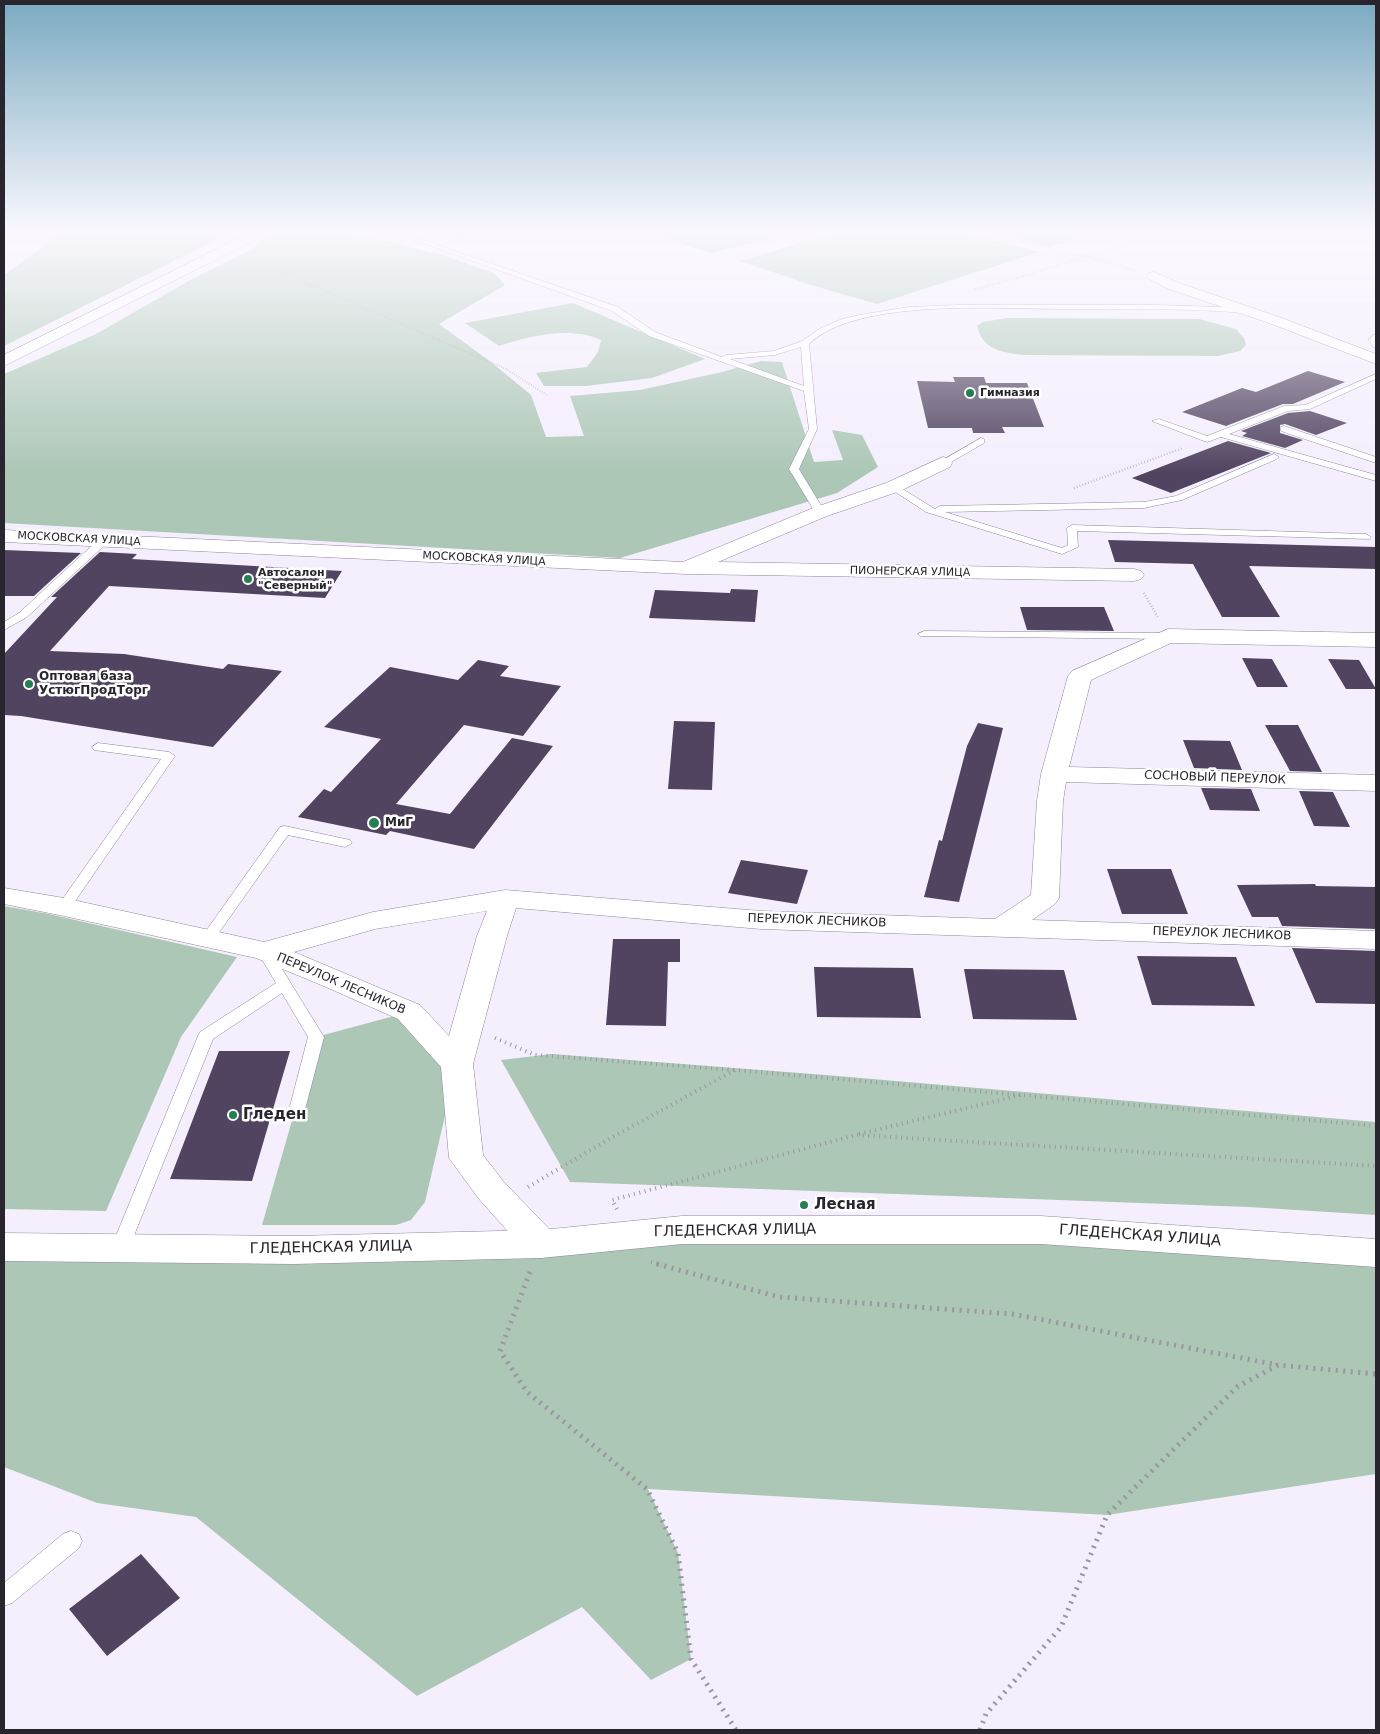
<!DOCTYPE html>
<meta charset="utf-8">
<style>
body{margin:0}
#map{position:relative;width:1380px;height:1734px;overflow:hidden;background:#f5effd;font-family:"DejaVu Sans",sans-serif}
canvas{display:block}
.frame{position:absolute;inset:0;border:5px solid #29252e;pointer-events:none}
</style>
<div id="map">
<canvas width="1380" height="1734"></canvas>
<div class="frame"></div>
</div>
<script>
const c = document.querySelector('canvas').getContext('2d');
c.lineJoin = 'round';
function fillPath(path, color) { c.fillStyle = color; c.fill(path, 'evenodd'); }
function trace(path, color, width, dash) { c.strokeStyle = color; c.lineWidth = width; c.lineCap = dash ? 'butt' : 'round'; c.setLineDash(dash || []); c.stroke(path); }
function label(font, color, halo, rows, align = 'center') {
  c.font = font + ' "DejaVu Sans",sans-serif'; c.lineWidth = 5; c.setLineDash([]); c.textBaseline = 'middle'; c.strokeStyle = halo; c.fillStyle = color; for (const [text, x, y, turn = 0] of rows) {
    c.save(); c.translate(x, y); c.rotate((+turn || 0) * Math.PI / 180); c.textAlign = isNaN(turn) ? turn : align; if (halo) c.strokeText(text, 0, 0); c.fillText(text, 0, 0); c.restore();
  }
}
fillPath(new Path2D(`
 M60,231H234L4,346V275L46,244Z
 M273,231H332L386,241L446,256L494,273L505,285L439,324L491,362L531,395L546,437L584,436L570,396L640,390L722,372L761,361L782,362L814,462L843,460L832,430L862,435L878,467L837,493L620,558L4,523V374L96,334L192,279L251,250Z
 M426,231H497L457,240Z
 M642,231H801L711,253Z
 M840,231H957L1039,252L877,304L811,285L740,261Z
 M991,231H1103L1050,247Z
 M573,303L705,359L652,378L586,386H544L536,373L587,367L598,352L601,340C570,326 530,336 499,346L465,323Z
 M1007,318L1199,319L1236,329L1244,338L1246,345L1240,351L1218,356L1023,355C1001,352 983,350 977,326L983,322Z
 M4,906L49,914L237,957L181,1037L106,1211L4,1209Z
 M409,1012L457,1064L425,1202L411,1220L396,1225H262L316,1037Z
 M552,1054L826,1075L1376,1122V1215L1249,1207L570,1182L501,1060Z
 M1132,1235L1376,1253V1474L1107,1515L648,1489L678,1553L691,1659L651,1680L582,1607L417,1696L196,1517L97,1503L4,1467V1247L294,1250Z`), '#acc7b6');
fillPath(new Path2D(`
 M1308,371L1345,382L1293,404H1283L1226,426L1182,412L1242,388L1256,392Z
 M953,377H984L986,383H1027L1044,427H1002L1005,433H973L972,428H928L917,381L955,382Z
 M1310,411L1347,423L1316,435L1285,424L1280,425V433L1303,440L1285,448L1242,436L1247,433L1241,431L1288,413Z
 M1228,441L1271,453L1171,493L1132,478Z
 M1108,540L1376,547V569L1249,566L1280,617H1222L1193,564L1115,562Z
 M4,550L81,553L34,596H4Z
 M100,552L137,554L132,559L342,571L325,598L109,586L50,651L124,654L223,669L228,664L282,671L213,747L21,716L4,715V654L57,597H51Z
 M731,589L758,590L755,622L649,618L655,590L730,593Z
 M1020,607H1104L1114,631L1027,630Z
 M1242,658L1272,659L1288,687H1257Z
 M1328,659L1359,660L1376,689H1346Z
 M478,660L509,666L500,676L561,686L523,736L464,725L396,804L450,814L512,738L553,746L474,849L390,831L386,835L298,817L324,789L331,792L381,739L324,727L390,667L458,680Z
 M674,721L715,722L712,790L668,789Z
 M978,723L1003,728L959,902L924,897L939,840L942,841L967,746Z
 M1265,725H1298L1322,772L1290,771Z
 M1183,740L1230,741L1242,770L1194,768Z
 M1201,788L1251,789L1260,811L1210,810Z
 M1299,791L1333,792L1350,827L1314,826Z
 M741,860L808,870L797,904L728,893Z
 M1107,869H1171L1188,914H1122Z
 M1315,884L1316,886L1376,887V929L1282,926L1278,917H1252L1237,885Z
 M613,939H680V962H668L666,1026L606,1025Z
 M1292,948L1376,951V1004L1316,1003Z
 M1137,956L1236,957L1255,1006L1152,1005Z
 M814,967L913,968L921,1018L817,1017Z
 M964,969L1064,970L1077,1020L973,1019Z
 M219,1051H290L252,1181L170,1179Z
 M141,1554L180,1598L107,1656L69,1609Z`), '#514461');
const lane = new Path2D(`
 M389,231H397L618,307L655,332L722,357L726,355L774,351L802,341L821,328L842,319L859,315L909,307L960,305H1154L1224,307L1247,309L1251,311L1247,313C1185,308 1123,309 1061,309C996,309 857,298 809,344L817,429L799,469L825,512L820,515L815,512L789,469L809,429L804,391L649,336L612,311ZM801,347L804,386L730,359L775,355Z
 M1373,335H1376V347H1373L1369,340Z
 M1376,374V379L1310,409L1288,411L1229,434L1376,475V481L1221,437L1207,442L1204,441L1152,421L1159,419L1207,436L1284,406L1305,405Z
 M1284,426L1376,457V463L1281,431V427Z
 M981,438L984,439V443L946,465H940L938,463Z
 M1274,454L1279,457L1277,459L1182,500L1144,508L945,512L1062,548L1068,545L1067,528L1072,525L1366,534L1371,537L1370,539L1077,531L1078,547L1062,554L926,512L888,487L893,484L896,485L935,509L940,506L1144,502L1176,496Z
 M103,538L107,539V543L27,617L4,630V622L19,613L99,539Z
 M924,631L1168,633L1174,636L1168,639L920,636L918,634Z
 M98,743L169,752L175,756L69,910H59L57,907L161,759L94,750L92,747Z
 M285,826L350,840L352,843L345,847L288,835L213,941H203L201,938L203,935L280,827Z
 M264,946L269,948L324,1037L306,1106L304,1110L298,1112L292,1110L290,1106L308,1037L282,993L213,1039L129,1248L126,1253L120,1255L114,1253L111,1248L198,1036L200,1032L276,983L257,951L259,948Z
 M71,1531L79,1534L82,1541L79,1548L12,1603L4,1606V1583L63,1534Z`);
const street = new Path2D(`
 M1154,272L1179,283L1279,317L1376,354V364L1269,323L1169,289L1149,279L1147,276L1149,273Z
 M943,457L950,459L952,463L950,467L900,491L827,516L718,562L1134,569L1141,571L1144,575L1141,579L1134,581L686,574L4,542V530L683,562L813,508L886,483Z
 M1168,629L1376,633V647L1171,643L1091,680L1069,767L1376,775V791L1066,782L1063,801L1059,898L1055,904L1032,920L1376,931V949L761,929L516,908L507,936L473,1064L483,1155L503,1181L554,1234L559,1244L554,1254L541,1258L528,1254L479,1199L449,1158L441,1067L398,1019L326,987L256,958L64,916L4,904V888L64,898L264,942L373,912L505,890L761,911L995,919L1031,895L1037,801L1041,774L1068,676L1072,671ZM487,911L477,936L449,1036L420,1005L294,952L375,929Z`);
const secondary = new Path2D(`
 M682,1216H1041L1376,1239V1267L1041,1244H682L541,1258L294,1264L4,1261V1233L294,1236L541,1230Z`);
const primary = new Path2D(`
 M253,231H269L267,234L4,366V355Z`);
trace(lane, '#8e859a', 1);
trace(street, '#8e859a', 1);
trace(secondary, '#8e859a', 1);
trace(primary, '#8e859a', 1);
trace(new Path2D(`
 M985,231L1047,247L1062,254L1086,256L1136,271
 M1344,231L1376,239
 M251,259L506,369L547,395
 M975,289C1012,280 1047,269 1083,257C1100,252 1116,250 1132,243L1129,232L1133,231`), '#9b95a1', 2, [0.5, 2]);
trace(new Path2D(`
 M1074,488L1183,448
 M1144,593L1158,618`), '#9b95a1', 2.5, [0.5, 2.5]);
trace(new Path2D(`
 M495,1038L535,1055L734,1070
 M859,1134L1021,1095
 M528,1187L609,1139L735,1070L1376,1126
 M617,1209L612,1200L856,1135L1376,1166
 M651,1262L662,1265`), '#9b95a1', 4, [1, 4.5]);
trace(new Path2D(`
 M657,1264L779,1297L1012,1314L1278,1365
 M530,1272L500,1351L527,1392L647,1489L678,1553L691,1659L736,1730
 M980,1730L986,1714L1061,1627L1107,1515L1237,1387L1278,1365L1376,1374`), '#9b95a1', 5, [2, 5.5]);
fillPath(lane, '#fff');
fillPath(street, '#fff');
fillPath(secondary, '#fff');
fillPath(primary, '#fff');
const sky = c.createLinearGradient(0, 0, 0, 473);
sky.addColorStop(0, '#7baac1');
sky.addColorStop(0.49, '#faf8fe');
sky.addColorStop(1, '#faf8fe00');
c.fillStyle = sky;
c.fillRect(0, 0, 1380, 473);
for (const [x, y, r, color] of [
 [970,393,5,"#267e53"],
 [248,579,5,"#267e53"],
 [29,684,5,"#267e53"],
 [374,823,6,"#267e53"],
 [233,1115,5,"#267e53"],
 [804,1205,5,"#267e53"]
]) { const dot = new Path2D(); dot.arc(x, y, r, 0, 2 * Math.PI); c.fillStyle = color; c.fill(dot); trace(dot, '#fff', 2); }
label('bold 11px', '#29252e', '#fff', [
 ["Гимназия",980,393],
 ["Автосалон",258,573],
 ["\"Северный\"",258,586]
], 'left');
label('11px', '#29252e', '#fff', [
 ["МОСКОВСКАЯ УЛИЦА",79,539,3],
 ["МОСКОВСКАЯ УЛИЦА",484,559,3],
 ["ПИОНЕРСКАЯ УЛИЦА",910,572,1]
]);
label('bold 12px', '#29252e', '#fff', [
 ["Оптовая база",39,677],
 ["УстюгПродТорг",39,691],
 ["МиГ",385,823]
], 'left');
label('12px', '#29252e', '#fff', [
 ["СОСНОВЫЙ ПЕРЕУЛОК",1215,778,2],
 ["ПЕРЕУЛОК ЛЕСНИКОВ",817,921,2],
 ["ПЕРЕУЛОК ЛЕСНИКОВ",1222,934,2],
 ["ПЕРЕУЛОК ЛЕСНИКОВ",341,984,23]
]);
label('bold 15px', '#29252e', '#fff', [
 ["Гледен",243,1115],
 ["Лесная",814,1205]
], 'left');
label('15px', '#29252e', '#fff', [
 ["ГЛЕДЕНСКАЯ УЛИЦА",735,1231,-1],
 ["ГЛЕДЕНСКАЯ УЛИЦА",1140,1236,4],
 ["ГЛЕДЕНСКАЯ УЛИЦА",331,1248,-1]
]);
</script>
